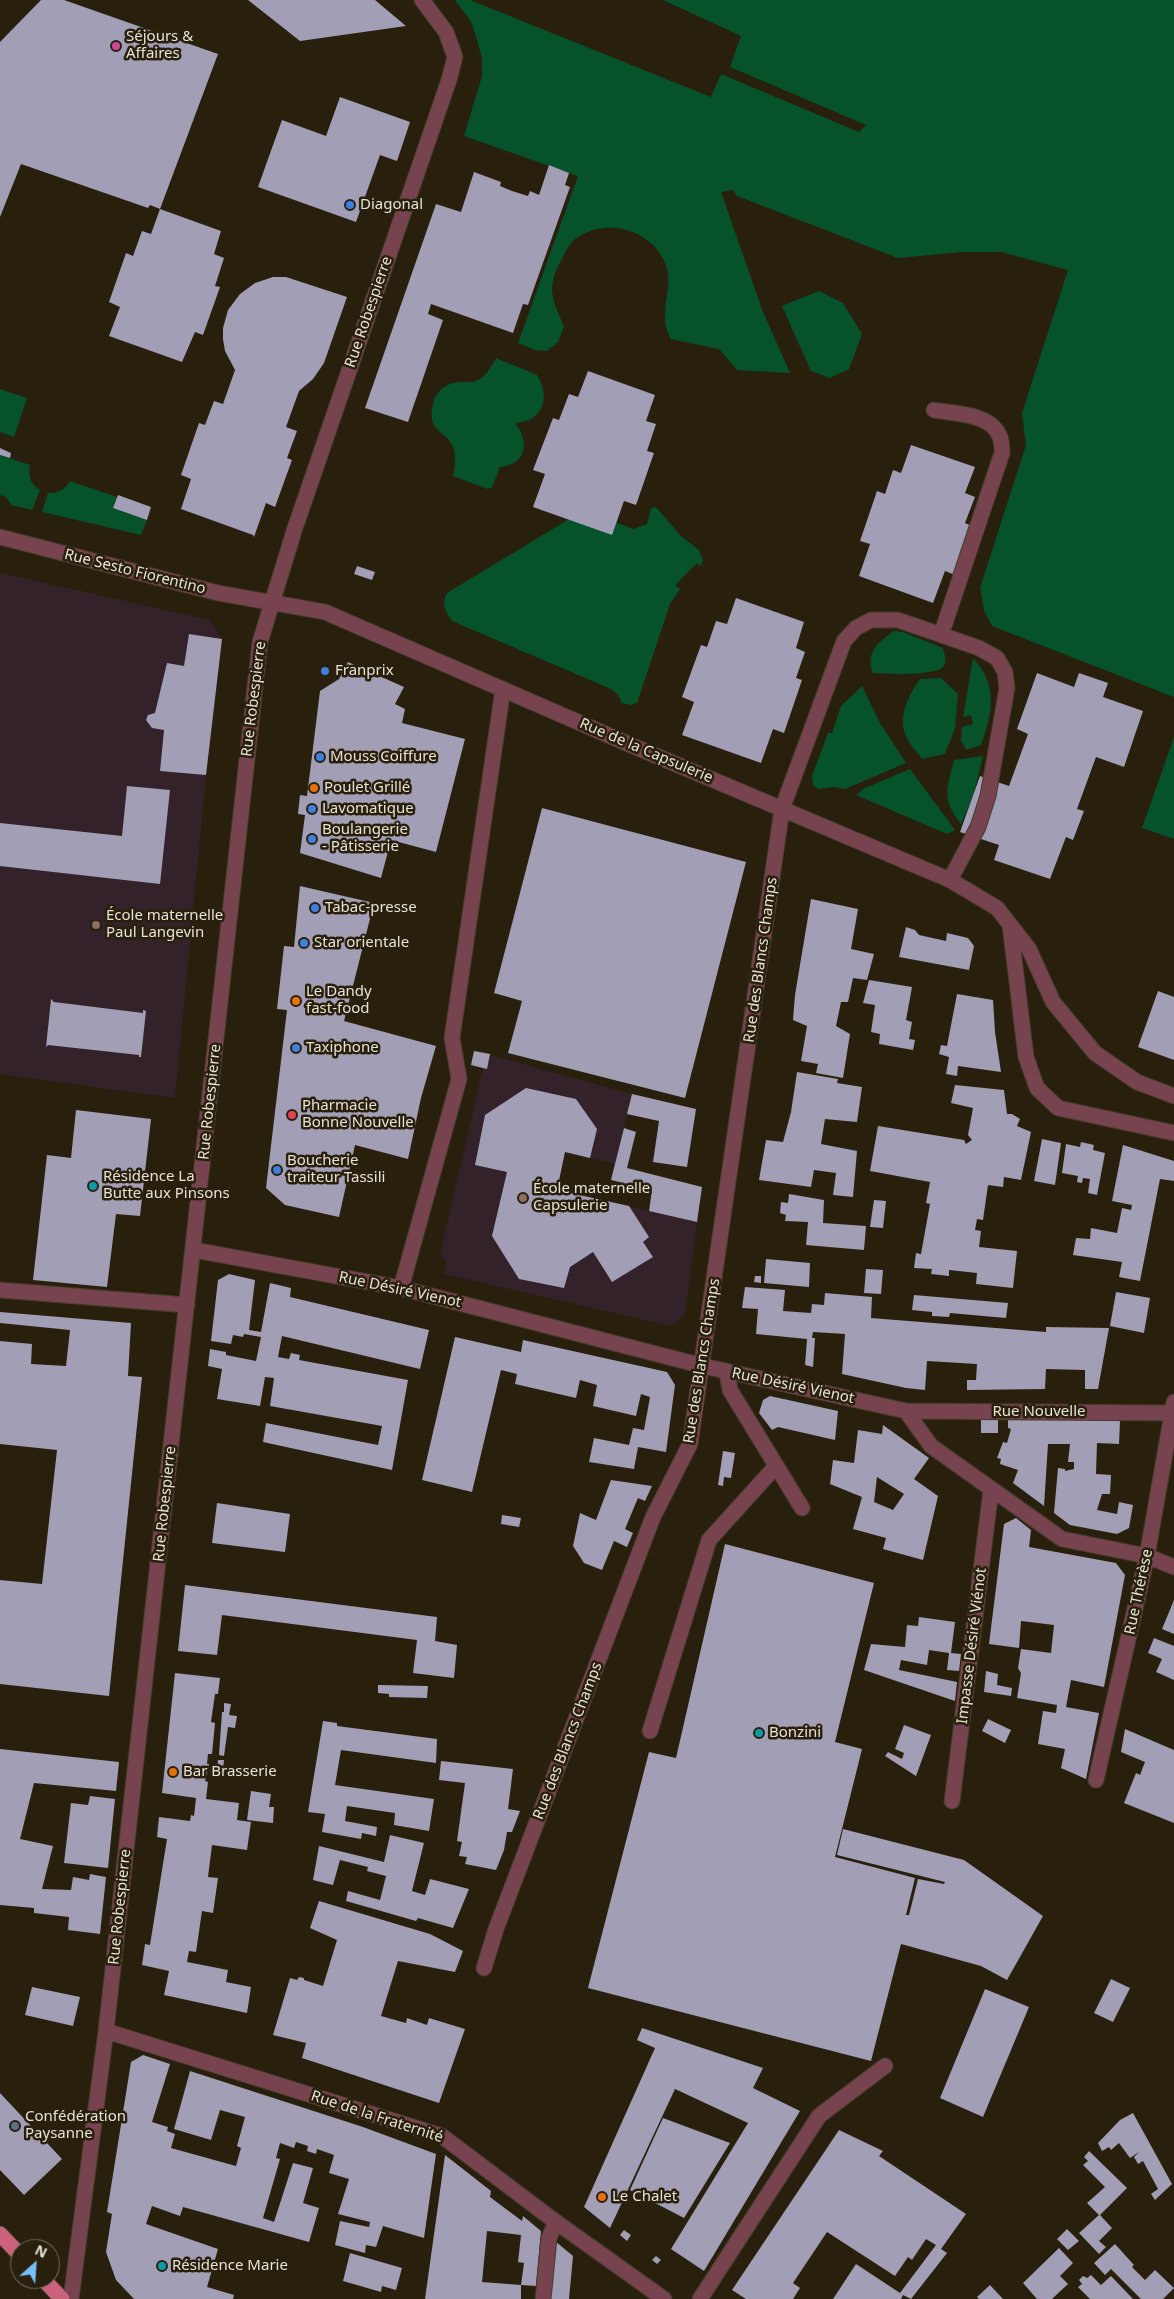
<!DOCTYPE html>
<meta charset="utf-8">
<style>
body{margin:0}
#map{position:relative;width:1174px;height:2299px;overflow:hidden;background:#28200d;font-family:"Noto Sans",sans-serif}
canvas{display:block}
.north{position:absolute;left:10px;top:2239px;width:50px;height:50px;box-sizing:border-box;background:#28200d;border:1px solid #746e5d;border-radius:50%;rotate:26deg;font-size:14px;font-weight:700;line-height:20px;text-align:center;color:#e7e2d6}
.north::after{content:'';display:block;margin:auto;width:18px;height:22px;background:#77bff7;clip-path:polygon(50% 0,100% 100%,50% 72%,0 100%)}
</style>
<div id="map">
<canvas width="1174" height="2299"></canvas>
<div class="north">N</div>
</div>
<script>
const c = document.querySelector('canvas').getContext('2d');
c.lineJoin = 'round';
function fillPath(path, color) { c.fillStyle = color; c.fill(path, 'evenodd'); }
function trace(path, color, width, dash) { c.strokeStyle = color; c.lineWidth = width; c.lineCap = dash ? 'butt' : 'round'; c.setLineDash(dash || []); c.stroke(path); }
function label(font, color, halo, rows, align = 'center') {
  c.font = font + ' "Noto Sans",sans-serif'; c.lineWidth = 5; c.setLineDash([]); c.textBaseline = 'middle'; c.strokeStyle = halo; c.fillStyle = color; for (const [text, x, y, turn = 0] of rows) {
    c.save(); c.translate(x, y); c.rotate((+turn || 0) * Math.PI / 180); c.textAlign = isNaN(turn) ? turn : align; if (halo) c.strokeText(text, 0, 0); c.fillText(text, 0, 0); c.restore();
  }
}
fillPath(new Path2D(`
 M0,573L209,620L222,639L206,775L175,1098L0,1074Z
 M490,1055L632,1094L615,1164L565,1152L557,1190L697,1222L685,1314L671,1326L444,1274L446,1261L440,1254L483,1068Z`), '#34222a');
fillPath(new Path2D(`
 M455,0H470L711,97L721,74L859,132L866,125L730,67L741,36L663,0H1174V697L992,626L984,611L980,588L1026,445L1022,413L1068,270L1001,252H961L898,258L737,196L733,190L721,192L763,312L790,373L737,370L719,349L671,339C654,311 680,284 661,255C642,226 601,219 574,240C569,244 565,253 562,259C556,268 552,280 552,291C553,303 560,316 564,327L558,342L547,351L535,350L518,343L578,176L464,136L482,76V58L472,23Z
 M819,291L843,303L862,334L849,369L830,378L811,371L782,306Z
 M496,358L537,375C551,397 543,422 515,423C530,441 527,465 500,467L492,487L488,489L453,476C455,467 456,459 454,449C447,429 426,434 433,404C434,397 438,392 443,388C466,372 475,398 496,358Z
 M0,389L27,398L14,437L0,432Z
 M0,455L30,465C28,476 30,484 40,490L32,510L11,505L6,497L0,495Z
 M70,481L117,497L113,508L147,520L141,535L42,512L48,493C58,493 65,490 70,481Z
 M656,507L681,536L699,550L703,561L700,566L697,563L675,585L680,589L670,604L637,703L630,705L622,703L618,695L611,689L452,621C445,610 441,604 447,593L584,510L633,529L647,524L651,508Z
 M894,631L903,632L943,648C944,654 948,661 943,667C934,676 887,674 873,673C865,653 878,642 894,631Z
 M973,658C998,684 993,713 981,745L966,750L961,740L962,727L973,724L971,715L963,717Z
 M941,678L958,694L955,728L945,754L922,759C917,752 909,744 906,736C897,716 909,695 920,679Z
 M862,686L880,723L906,763L845,789L835,787L818,789L813,785L812,776L828,733H832L841,706Z
 M1174,737V839L1142,828Z
 M983,756L973,797L961,824C941,799 947,788 954,760Z
 M910,769L955,830L947,834L856,795L863,789Z`), '#05522b');
fillPath(new Path2D(`
 M41,0H64L218,54L160,209L221,231L214,254L224,258L215,286L220,287L203,335L195,332L182,362L109,336L120,307L109,302L126,253L133,256L142,231L151,234L160,209L150,205L148,208L21,164L0,217V42Z
 M248,0H375L406,26L300,41Z
 M340,97L410,122L397,161L380,155L356,222L258,187L282,120L326,136Z
 M549,165L569,173L565,185L570,187L528,305L523,304L513,333L431,304L428,314L443,320L408,422L365,408L436,204L461,212L474,172L501,182L500,186L512,191L528,196L530,191L539,195Z
 M273,277H286L347,297L324,363L313,379L299,391L286,427L297,431L287,458L292,460L275,507L266,503L254,537L253,535L181,509L191,479L181,475L199,423L205,425L214,401L223,404L235,370L225,351L223,339V328L228,310L240,294L255,283Z
 M588,371L655,395L646,421L656,424L647,451L654,453L636,505L624,501L612,535L533,507L545,474L533,470L553,418L559,420L569,394L578,397Z
 M911,445L975,467L965,493L975,497L965,523L972,526L955,575L945,571L933,603L859,576L870,544L860,541L877,491L885,494L893,470L901,473Z
 M0,448L11,453L10,458L0,455Z
 M118,495L151,507L147,520L113,508Z
 M357,566L375,572L372,580L354,574Z
 M736,598L804,622L796,648L805,652L796,678L802,680L784,733L773,729L761,763L682,735L694,702L682,697L701,645L707,647L716,621L727,624Z
 M189,634L222,639L206,775L160,771L164,730L152,728L146,720L148,715L155,713L167,663L184,666Z
 M348,662L404,687L395,704L405,709L402,723L465,739L436,852L391,840L381,878L300,853L305,815L298,814L300,795L307,796L320,691L339,679Z
 M1037,673L1074,687L1079,673L1108,683L1103,697L1143,711L1124,767L1096,757L1077,809L1084,811L1073,840L1066,837L1050,879L994,860L999,845L960,832L980,776L1009,786L1028,734L1017,729Z
 M127,786L170,790L160,884L0,866V823L122,836Z
 M542,808L746,862L685,1098L508,1053L522,1001L494,993Z
 M300,886L374,903L344,1021L436,1046L421,1098L408,1159L355,1145L339,1217L285,1205L266,1188L287,1010L277,1009L284,946L294,947Z
 M811,899L858,909L851,949L874,954L867,980L853,978L848,1002H841L836,1026L850,1034L843,1078L816,1073L818,1064L801,1061L807,1026L793,1020L795,995Z
 M906,927L915,930L919,935L946,941L947,933L968,938L974,946L969,970L899,957Z
 M869,980L912,987L906,1020L912,1022L909,1039L915,1040L913,1050L879,1044L880,1034L871,1032L875,1005L863,1003Z
 M1158,991L1174,997V1060L1138,1047Z
 M957,994L993,1000L995,1032L1001,1072L958,1066L957,1076L946,1074L949,1057L939,1054L941,1045L947,1046Z
 M51,999L54,1002L143,1013V1010L146,1011L141,1057H139V1055L48,1045L46,1047Z
 M474,1051L490,1054L487,1069L471,1065Z
 M797,1072L838,1079L837,1083L862,1087L857,1122L825,1119L821,1144L857,1151L853,1197L833,1195L836,1173L814,1170L811,1187L759,1180L766,1140L783,1142L791,1112Z
 M955,1085L1004,1090L1007,1114H1012L1020,1119L1017,1126L1031,1132L1021,1180L1004,1177L1003,1187L988,1185L983,1220L977,1219L975,1230L981,1231L979,1247L1017,1251L1013,1288L976,1284L977,1273L949,1270V1276L931,1274L932,1269L914,1268L916,1253L921,1254L930,1204L926,1203L930,1182L870,1171L878,1126L964,1140L966,1144L972,1140L968,1135L973,1108L951,1103Z
 M526,1088L576,1099L597,1129L590,1158L565,1152L557,1190L629,1206L649,1237L643,1242L653,1257L612,1282L593,1252L570,1267L564,1288L519,1279L492,1236L507,1172L475,1165L485,1115Z
 M632,1094L696,1109L687,1167L653,1162L659,1121L627,1114Z
 M76,1110L151,1119L140,1216L116,1214L107,1287L33,1280L47,1155L71,1158Z
 M624,1128L636,1132L627,1168L702,1187L697,1222L649,1211L652,1190L611,1180Z
 M1042,1139L1061,1143L1055,1185L1034,1181Z
 M1081,1142L1094,1145L1093,1150L1105,1153L1097,1195L1088,1193L1090,1179L1083,1178L1082,1183L1077,1182L1078,1176L1062,1173L1066,1144L1080,1147Z
 M1123,1145L1174,1161V1181L1160,1179L1140,1281L1119,1277L1122,1262L1073,1255L1076,1238L1090,1239L1091,1228L1117,1233L1122,1208L1131,1210L1132,1205L1112,1201Z
 M789,1194L824,1200L823,1223L866,1226L864,1250L806,1245L808,1222L785,1221L786,1215L780,1213L781,1202L788,1203Z
 M874,1200L886,1201L883,1228L870,1227Z
 M766,1259L810,1263L809,1287L764,1283Z
 M866,1269L883,1270L881,1294L864,1293Z
 M229,1274L255,1280L249,1330L261,1332L270,1283L291,1288L290,1297L429,1330L420,1369L282,1336L278,1357L289,1359L291,1353L300,1355L299,1360L408,1380L392,1470L263,1442L266,1423L378,1445L382,1426L270,1406L274,1378L265,1377L260,1406L217,1399L222,1369L208,1366L210,1349L226,1352V1355L256,1361L261,1337L244,1334L243,1337L233,1335L231,1344L211,1341L218,1280Z
 M755,1276H761V1283L754,1282Z
 M745,1287L785,1290L783,1311L811,1313L812,1304L824,1305L825,1293L872,1297L871,1318L1046,1332V1327L1109,1328L1098,1389H1085V1370L1046,1369L1045,1389L967,1390V1380H976L977,1364L927,1361L925,1390L906,1388L842,1374L845,1334L813,1332L812,1338H815L813,1367L805,1365L807,1339L756,1334L758,1309L742,1308Z
 M1116,1292L1150,1298L1144,1333L1110,1326Z
 M914,1295L1008,1303L1006,1318L950,1313L949,1317L932,1316V1312L912,1310Z
 M0,1312L131,1323L128,1376L142,1377L109,1696L0,1684V1580L42,1584L57,1450L0,1444V1341L32,1344L31,1364L66,1366L70,1330L0,1323Z
 M455,1337L521,1352L523,1340L667,1372L675,1385L666,1452L638,1447L634,1469L589,1462L594,1438L629,1445L633,1428L644,1430L650,1397L641,1394L636,1416L593,1406L597,1385L580,1380L576,1398L515,1384L517,1374L501,1370L472,1492L422,1480Z
 M770,1396L838,1411L835,1440L778,1427L772,1430L759,1413L763,1400Z
 M1076,1419L1120,1421L1119,1444L1097,1443L1096,1474L1111,1475L1110,1494H1102L1097,1510L1117,1514L1119,1502L1133,1505L1129,1528L1117,1534L1070,1525L1054,1513L1058,1468L1065,1469V1471L1074,1469V1462H1068L1070,1444H1048L1044,1506L1013,1483L1018,1470L1000,1464L1001,1459L997,1458L1003,1442L1007,1443L1011,1429L1008,1428V1420Z
 M981,1420H998V1433H981Z
 M883,1425L929,1458L914,1479L938,1496L923,1560L883,1549L886,1538L853,1529L862,1497L830,1484L833,1460L854,1463L858,1430L882,1434ZM877,1477L904,1494L893,1510L874,1502Z
 M723,1451L735,1453L731,1478L724,1477L723,1486L718,1485Z
 M611,1480L652,1486L645,1501L638,1498L625,1529L633,1533L627,1547L614,1541L602,1570L584,1563L573,1546L580,1513L596,1520Z
 M217,1503L290,1514L285,1552L212,1543Z
 M502,1515L521,1518L519,1527L501,1524Z
 M1016,1518L1031,1530L1029,1547L1116,1563L1125,1575L1104,1687L1071,1680L1066,1707L1099,1713L1086,1779L1061,1768L1065,1749L1038,1744L1043,1711L1056,1713L1057,1705L1017,1698L1021,1673L1018,1668L1021,1649L1051,1653L1054,1625L1021,1621L1019,1648L989,1644L1004,1524Z
 M725,1544L874,1583L835,1742L862,1749L835,1857L915,1878L906,1915H909L918,1879L944,1884L945,1882L837,1855L843,1829L964,1860L1043,1916L1007,1980L981,1966L901,1944L871,2061L588,1988L649,1752L676,1758Z
 M185,1585L437,1617L435,1641L457,1645L454,1678L413,1673L417,1640L222,1615L217,1655L178,1651Z
 M1174,1600V1634L1162,1629Z
 M919,1617L955,1622L951,1653L961,1654L959,1671L947,1670L949,1653L929,1650L927,1665L901,1660L899,1670L957,1682L955,1701L864,1670L871,1644L905,1647L907,1625L918,1626Z
 M1154,1638L1174,1646V1680L1156,1672L1162,1659L1148,1653Z
 M986,1671L998,1674L997,1685L1012,1688L1011,1696L984,1692Z
 M175,1673L220,1678L218,1694H215L211,1722L215,1723L212,1754H208L207,1764H209L205,1781L208,1782L206,1799L239,1803L237,1820L251,1822L247,1850L212,1845L208,1877L218,1878L213,1913L202,1911L196,1952L189,1951L187,1962L228,1970L226,1982L251,1987L247,2013L164,1995L169,1971L142,1965L145,1944L150,1945L167,1839L157,1837L159,1817L190,1821L191,1815L194,1816L196,1798L162,1793Z
 M378,1685L428,1686L427,1698L389,1697V1694L378,1693Z
 M224,1703L231,1704L229,1715L237,1716L235,1728L228,1727L224,1756L219,1755L222,1712H224Z
 M988,1719L1011,1730L1005,1743L982,1731Z
 M323,1721L337,1723V1726L437,1739L436,1763L341,1750L335,1785L434,1799L429,1831L394,1825L395,1813L347,1806L345,1821L377,1827L376,1836L362,1833L361,1839L322,1832L325,1814L308,1812Z
 M904,1725L931,1735L916,1776L885,1756L888,1752L902,1759L904,1753L895,1749Z
 M1125,1729L1174,1750V1823L1124,1803L1136,1773L1140,1775L1145,1762L1121,1752Z
 M0,1749L119,1762L116,1791L34,1783L20,1839L53,1846L42,1889L71,1890L73,1877L89,1880L90,1874L106,1877L100,1934L68,1930L69,1917L34,1913V1908L0,1905Z
 M218,1760H224L223,1770L217,1769Z
 M441,1761L513,1769L508,1809L520,1811L512,1832H507L504,1850L496,1870L465,1864L467,1857L459,1856L462,1842L457,1841L465,1783L439,1780Z
 M251,1791L271,1794L269,1807H274L273,1823L247,1820Z
 M90,1796L115,1799L108,1868L64,1863L71,1803L88,1805Z
 M390,1835L424,1843L412,1891L425,1895L430,1879L469,1889L453,1928L418,1918L416,1921L346,1901L348,1891L380,1900L386,1876L367,1871L368,1867L340,1860L333,1885L313,1880L319,1846L384,1862Z
 M319,1901L430,1934L463,1951L455,1972L398,1961L381,2016L406,2023L407,2018L427,2025L429,2018L465,2029L439,2103L302,2058L306,2043L273,2035L290,1978L297,1980L299,1977L304,1978V1980L323,1986L337,1940L310,1928Z
 M1111,1979L1130,1988L1113,2022L1094,2013Z
 M32,1987L80,1997L73,2026L25,2015Z
 M985,1989L1029,2007L983,2117L940,2098Z
 M642,2028L763,2068L753,2088L800,2111L704,2271L671,2249L748,2123L675,2089L610,2228L584,2207L655,2048L637,2040Z
 M143,2055L170,2064L152,2122L168,2127L167,2131L175,2134L171,2148L236,2166L241,2148L237,2146L245,2117L220,2110L211,2140L174,2129L190,2071L363,2127L436,2154L424,2238L383,2226L376,2247L366,2245L365,2253L335,2245L340,2221L369,2227L370,2222L338,2214L349,2179L329,2173L334,2155L317,2149L316,2154L307,2151L308,2146L296,2142L294,2148L280,2143L276,2158L280,2159L263,2218L274,2222L293,2163L313,2168L303,2203L319,2208L309,2242L183,2207L180,2216L152,2206L146,2224L218,2249L207,2287L234,2295L233,2299H134L116,2280L106,2252L112,2214L107,2212L131,2062Z
 M0,2093L62,2159L24,2195L0,2170Z
 M1133,2113L1172,2184L1155,2200L1151,2194L1158,2189L1143,2161L1138,2164L1134,2157L1139,2152L1130,2158L1119,2143L1111,2150L1109,2147L1102,2151L1098,2143L1120,2120Z
 M663,2118L730,2143L684,2218L630,2190Z
 M839,2130L883,2151L879,2156L966,2214L941,2249L947,2253L911,2299L903,2295L901,2299H833L856,2264L900,2293L936,2245L926,2239L912,2260L908,2257L895,2276L827,2232L793,2283L800,2288L793,2299H746L732,2290Z
 M1089,2151L1127,2188L1100,2215L1112,2228L1099,2241L1106,2247L1099,2254L1079,2233L1099,2215L1087,2203L1105,2187L1083,2165L1088,2161L1084,2157Z
 M445,2155L491,2191L490,2197L522,2221L523,2216L541,2231L536,2286L521,2285L524,2263L518,2262L521,2235L487,2231L482,2282L521,2285V2299H425Z
 M1067,2229L1079,2241L1068,2250L1057,2239Z
 M624,2230L631,2235L627,2241L620,2235Z
 M555,2241L573,2256L569,2299H549Z
 M1115,2244L1134,2265L1132,2267L1145,2280L1155,2270L1174,2288L1163,2299H1141L1111,2269L1105,2275L1094,2263Z
 M1059,2248L1073,2263L1060,2276L1068,2284L1052,2299H1037L1023,2283Z
 M350,2253L402,2268L396,2290L382,2286L381,2292L343,2281Z
 M656,2256L661,2260L657,2264L652,2260Z
 M1091,2275L1101,2285L1111,2276L1133,2299H1090L1078,2287L1082,2284L1079,2280L1083,2276L1087,2278Z
 M990,2285L1003,2299H979L977,2297Z`), '#a19eb5');
const minor = new Path2D(`
 M934,410C955,414 991,413 1000,437C1002,442 1002,448 1002,453L941,635
 M0,537L218,593L325,612L633,746L950,880L997,908L1029,949L1053,1002L1095,1053L1137,1082L1174,1096
 M1010,925L1026,1057L1037,1088L1058,1108L1174,1133
 M194,1250L401,1288L703,1366L906,1411L1172,1413
 M401,1288L459,1079L452,1038L503,689
 M0,1290L187,1305
 M727,1372L730,1390L802,1508
 M906,1411L931,1446L1062,1539L1147,1556L1174,1567
 M650,1731L709,1540L776,1466
 M1096,1780L1147,1556L1174,1402
 M952,1801L991,1490
 M484,1968L496,1929L653,1517L690,1444L782,809L844,641L856,628L871,620H898L979,648L997,658L1005,672L1007,688L988,796L978,827L950,880
 M106,2031L442,2136L556,2222L664,2299
 M71,2299L106,2031L260,642L295,528L449,80L455,57L446,32L422,0
 M543,2299L549,2238L556,2222
 M700,2299L819,2116L885,2066`);
const major = new Path2D(`
 M0,2234L20,2255
 M43,2279L62,2299`);
trace(minor, '#433b29', 17);
trace(major, '#433b29', 17);
trace(minor, '#76434e', 15);
trace(major, '#ca627b', 15);
for (const [x, y, r, color] of [
 [116,46,5,"#d1479c"],
 [350,205,5,"#3f7fe0"],
 [325,671,5,"#3f7fe0"],
 [320,757,5,"#3f7fe0"],
 [314,788,5,"#e8710a"],
 [312,809,5,"#3f7fe0"],
 [312,839,5,"#3f7fe0"],
 [315,908,5,"#3f7fe0"],
 [96,925,5,"#8d6e63"],
 [304,943,5,"#3f7fe0"],
 [296,1001,5,"#e8710a"],
 [296,1048,5,"#3f7fe0"],
 [292,1115,5,"#e0444e"],
 [277,1170,5,"#3f7fe0"],
 [93,1186,5,"#0f9aa8"],
 [523,1198,5,"#8d6e63"],
 [759,1733,5,"#0f9aa8"],
 [173,1772,5,"#e8710a"],
 [15,2126,5,"#5c6f8a"],
 [602,2197,5,"#e8710a"],
 [162,2266,5,"#0f9aa8"]
]) { const dot = new Path2D(); dot.arc(x, y, r, 0, 2 * Math.PI); c.fillStyle = color; c.fill(dot); trace(dot, '#28200d', 2); }
label('15px', '#e7e2d6', '#28200d', [
 ["Séjours &",126,37],
 ["Affaires",126,54],
 ["Diagonal",360,205],
 ["Franprix",335,671],
 ["Mouss Coiffure",330,757],
 ["Poulet Grillé",324,788],
 ["Lavomatique",322,809],
 ["Boulangerie",322,830],
 ["- Pâtisserie",322,847],
 ["Tabac-presse",325,908],
 ["École maternelle",106,916],
 ["Paul Langevin",106,933],
 ["Star orientale",314,943],
 ["Le Dandy",306,992],
 ["fast-food",306,1009],
 ["Taxiphone",306,1048],
 ["Pharmacie",302,1106],
 ["Bonne Nouvelle",302,1123],
 ["Boucherie",287,1161],
 ["traiteur Tassili",287,1178],
 ["Résidence La",103,1177],
 ["Butte aux Pinsons",103,1194],
 ["École maternelle",533,1189],
 ["Capsulerie",533,1206],
 ["Bonzini",769,1733],
 ["Bar Brasserie",183,1772],
 ["Confédération",25,2117],
 ["Paysanne",25,2134],
 ["Le Chalet",612,2197],
 ["Résidence Marie",172,2266]
], 'left');
label('15px', '#e7e2d6', '#28200d', [
 ["Rue Robespierre",369,312,-71],
 ["Rue Sesto Fiorentino",135,572,14],
 ["Rue Robespierre",254,699,-83],
 ["Rue de la Capsulerie",646,751,23],
 ["Rue des Blancs Champs",761,960,-82],
 ["Rue Robespierre",210,1102,-84],
 ["Rue Désiré Vienot",400,1290,12],
 ["Rue des Blancs Champs",702,1361,-81],
 ["Rue Désiré Vienot",793,1386,12],
 ["Rue Nouvelle",1039,1412],
 ["Rue Robespierre",165,1504,-84],
 ["Rue Thérèse",1139,1592,-78],
 ["Impasse Désiré Viénot",972,1646,-83],
 ["Rue des Blancs Champs",568,1741,-69],
 ["Rue Robespierre",120,1907,-84],
 ["Rue de la Fraternité",377,2117,18]
]);
</script>
